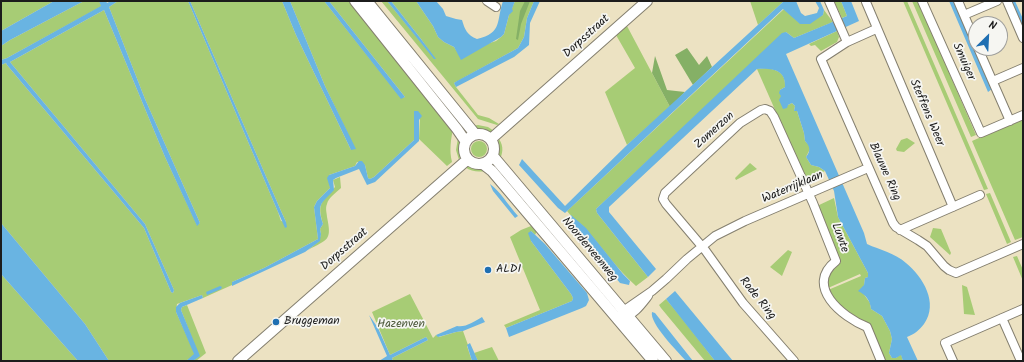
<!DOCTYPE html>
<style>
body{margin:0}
#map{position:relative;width:1024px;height:362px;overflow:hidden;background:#ece2c2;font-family:Kalam,sans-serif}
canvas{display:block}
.frame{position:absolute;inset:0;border:2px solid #1c1c1c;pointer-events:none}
.north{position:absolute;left:968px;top:16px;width:40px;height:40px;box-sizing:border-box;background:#f6f6f2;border:1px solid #9f9f9c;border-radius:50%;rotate:24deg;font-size:11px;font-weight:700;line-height:16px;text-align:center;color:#1c1c1c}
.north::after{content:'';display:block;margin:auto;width:14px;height:18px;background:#1f6fb2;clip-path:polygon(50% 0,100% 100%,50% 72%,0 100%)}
</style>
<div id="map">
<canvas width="1024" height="362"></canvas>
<div class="frame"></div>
<div class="north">N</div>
</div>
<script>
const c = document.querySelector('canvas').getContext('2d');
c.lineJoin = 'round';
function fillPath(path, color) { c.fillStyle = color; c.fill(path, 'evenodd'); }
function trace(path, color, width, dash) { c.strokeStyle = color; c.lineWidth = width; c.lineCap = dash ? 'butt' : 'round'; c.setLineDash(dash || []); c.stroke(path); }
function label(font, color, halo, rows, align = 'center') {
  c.font = font + ' Kalam,sans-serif'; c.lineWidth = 3.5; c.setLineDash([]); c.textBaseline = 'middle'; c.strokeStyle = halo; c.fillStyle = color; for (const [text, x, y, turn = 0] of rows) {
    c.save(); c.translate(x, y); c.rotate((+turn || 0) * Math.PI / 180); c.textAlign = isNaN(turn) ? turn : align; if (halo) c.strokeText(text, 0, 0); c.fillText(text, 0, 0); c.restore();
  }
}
fillPath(new Path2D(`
 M1,1H54L1,31Z
 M84,1H99L102,6L7,58L1,60V46L10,40Z
 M118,1H188L278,212L281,221L286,222L281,211L190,1H282L296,35L351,150L348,134L325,86L290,1H324L401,98L405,97L329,1H351L453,128C451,140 449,150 452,162L447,166L419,139L420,117L414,115V140L374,177L370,179L368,178L365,165L357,162L355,166L329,175L330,188L317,201L314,207L318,239L264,268L232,282V285L203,298L202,295L177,304L176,312L195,354L186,361H109L85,324L1,223V65L6,63L7,65L144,228L171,292L173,293L174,290L145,224L10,62L104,10L165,157L197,225L200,223L145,99L109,7Z
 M381,1H387L435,59L421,39L391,1H416L433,26L438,37L444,42L454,47L458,53L496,41L501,37L504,34L509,15L515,1H534L527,18L524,37L518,48L454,83L456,87L478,115L489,118L499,124L497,125L478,119Z
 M750,1H784L758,25Z
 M834,1H841L847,16L842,18Z
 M903,1H907L988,189L984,190Z
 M912,1H918L976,135L971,137Z
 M784,9L801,24L823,15L824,10L833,22L794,38L786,32L596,209L597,213L648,277L636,286C617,269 603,249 587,230C581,223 573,219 567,211Z
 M627,26L670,107L627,145L605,92L635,68L616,35Z
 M837,31L839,37L837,42L821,51L815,45L811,46L809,44Z
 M766,68C778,70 786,73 785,87L780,90L788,105L792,103L795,106L794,111H797L804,133L805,141L809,145L810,149L806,157L811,165L819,167L825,171L806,180L757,69Z
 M1023,119V237L1015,240L972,141Z
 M478,125L488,127L494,131C486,134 479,131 472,126Z
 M458,138L462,140L461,155L459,160L456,150Z
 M907,138L915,143L904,152L897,151L896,149L901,140Z
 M499,139C504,146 503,154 499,161C496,154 496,146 499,139Z
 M471 149a8 8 0 1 1 16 0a8 8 0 1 1-16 0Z
 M750,163L757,169L736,180L735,178Z
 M468,165L480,167L486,171C478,172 472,172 465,167Z
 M340,177L341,188C337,192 328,198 327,204C325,209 327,213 327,217C332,241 328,239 308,250L319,241L321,234L320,229L323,224C317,203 321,203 335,187L333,180Z
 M990,193L1011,242L1007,244L986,194Z
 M834,198L838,217L868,273V277L865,278L863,293L870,303L871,309L882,316L890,331L892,339L889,353L892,358H896L901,354L903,361H883L868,324L841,308L828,290L861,276L860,274L828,288L827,277L841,262L817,206Z
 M531,226L537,231L535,235L531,231V241L571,294L573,298L572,301L506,328L504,325L540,310L510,237L521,230Z
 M933,228L941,229L951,253L950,255L930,237Z
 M788,250L792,252L782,276L770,267Z
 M1017,256L1023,270V281L1013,257Z
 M1,274L78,361H1Z
 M962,285L967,287L975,315L964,314Z
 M410,294L433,338L436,335L439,337L456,332L463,331L468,345L467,346L472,361H393L392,358L428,340L426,337L390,355L372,312Z
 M666,299C683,319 699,340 715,361H705L661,308L659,305Z
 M187,305L206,353L196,361H193L199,356L181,310L182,307Z
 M492,347L499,361H478L474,353Z`), '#a7cc75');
fillPath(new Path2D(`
 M525,1H530L521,24L518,40L516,39L520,11Z
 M687,48L699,65L707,56L712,67L693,85L675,55Z
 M655,56L667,90L685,92L670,107L652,73Z`), '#85b066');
fillPath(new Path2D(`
 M54,1H84L10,40L1,46V31Z
 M99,1H106L107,3L111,1H118L109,7L145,99L200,223L197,226L165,157L104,10L10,62L145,224L174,290L173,293L171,292L144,228L7,65L6,63L1,65V60L7,58L101,6Z
 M188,1H190L281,211L286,222L287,227L285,228L278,212Z
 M282,1H290L325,86L356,149L351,150L296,35Z
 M324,1H329L405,97L401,99Z
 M387,1H391L421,39L436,59H434Z
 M416,1H436L443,9L446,16L456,19L462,20C465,30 467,35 477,39C503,33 496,21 503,1H515L512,9L513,11L509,15L504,34L501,37L461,60L454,47L444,42L438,37L433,26Z
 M534,1H540L530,23L529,45L514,57L456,87L454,83L457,81L518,48L524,37L527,18Z
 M784,1H796L801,13L805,16L817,13L819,8L815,1H820L824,10L823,15L810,24H800L783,9L565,213L558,208L519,165L522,159L565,206L627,145Z
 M841,1H851L859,21L786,54L864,233L867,244C880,250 895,253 906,263C923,277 939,303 924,324C919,330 915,334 907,337L918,361H903L901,355L896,358H892L889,353L892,339L890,331L882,316L871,309C870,300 866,295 858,291L864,285L865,278L868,277V273L838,217L834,191L825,171L819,167L811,165L806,157C811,151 810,146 805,141L804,133L797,111H794L795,106L792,103L788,105L787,108L783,109L779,100L781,96L779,93L780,90L785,87C786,69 771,68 757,69L609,207V212L656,269L648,277L597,213L596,209L782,33L786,32L794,38L847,16Z
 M949,1H954L992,89L988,92Z
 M1010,1H1015L1023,19V31Z
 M414,111H418L422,116L419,120V141L375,182L367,185L359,169L336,178L333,180L334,190C320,205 317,204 323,224L320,229L321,234L320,241L305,252L232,286V282L264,268L318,239L314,207L317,201L330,188L327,178L329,175L355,166L359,161H362L365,165L368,178L370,179L374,177L414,140Z
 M490,184C500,191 508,205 518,216L515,218L493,191Z
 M571,215L586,228L623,274L630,281L629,285L620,283L578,232L568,218Z
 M1,223L85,324L109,361H78L1,274Z
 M531,231L545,244L587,293L589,300L586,306L582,308L509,337L506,328L572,301L573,298L571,294L531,241L528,233Z
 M220,286L222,287L221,289L207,295L206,292Z
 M675,291L733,361H715L666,299Z
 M202,295L203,298L182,307L181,310L200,356L193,361H186L194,354L176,312V307L180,303Z
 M652,312L655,313L693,361H686C678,352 649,323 652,312Z
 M369,315L378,328L390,355L426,337L428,340L392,358L393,361H379L387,356Z
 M482,317L485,322L463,331L456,332L438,337L436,335L457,326C465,328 475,321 482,317Z
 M470,343L478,361H472L467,345Z`), '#69b4e2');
const minor = new Path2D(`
 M487,1L496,7
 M829,1L847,42L821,59L893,223L896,227L918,240L927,246L944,266L949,270L956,273L1023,244
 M922,1L981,133L1023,115
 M958,1L976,43
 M1007,1L1023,38
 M866,2L953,207
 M964,15L997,1
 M847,42L876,29
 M978,48L1010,121
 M993,81L1023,68
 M900,230L980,195
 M620,315L626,309L652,291L666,279L687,259L715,236L745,221L868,168
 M622,318C634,315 641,305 648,296
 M1002,318L1021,361
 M794,361L743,303L705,250L666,204L663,199L665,193L740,123L761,110L765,109L770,111L774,117L813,203L836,261C804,286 842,317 867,327L881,361
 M953,361L945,343L1023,309`);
const tertiary = new Path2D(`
 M355,1L457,129L466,142
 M367,1L475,134
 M464 149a15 15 0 1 1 30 0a15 15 0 1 1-30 0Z
 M491,139L647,1
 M493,156L666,361
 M483,164L492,171L653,361
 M238,361L468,159`);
trace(minor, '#847f6f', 10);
trace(tertiary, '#847f6f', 12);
trace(minor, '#fff', 8);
trace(tertiary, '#fff', 10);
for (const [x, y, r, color] of [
 [488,270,4,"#1f6fb2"],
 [276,322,4,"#1f6fb2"]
]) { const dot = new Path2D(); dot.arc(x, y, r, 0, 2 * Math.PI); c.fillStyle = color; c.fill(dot); trace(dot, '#f6f6f2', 1.5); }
label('12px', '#1c1c1c', '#f6f6f2', [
 ["Dorpsstraat",587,37,-42],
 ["Smuiger",963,62,66],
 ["Steffens Weer",926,113,67],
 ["Zomerzon",715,131,-42],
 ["Blauwe Ring",884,172,66],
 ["Waterrijklaan",793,188,-23],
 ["Luwte",839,238,70],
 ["Dorpsstraat",345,250,-41],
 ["Noorderveenweg",589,250,50],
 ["Rode Ring",757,299,51]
]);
label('12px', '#1c1c1c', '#f6f6f2', [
 ["ALDI",496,270],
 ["Bruggeman",284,322]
], 'left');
label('12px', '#4d5a3b', '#f6f6f2', [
 ["Hazenven",401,325]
]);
</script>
